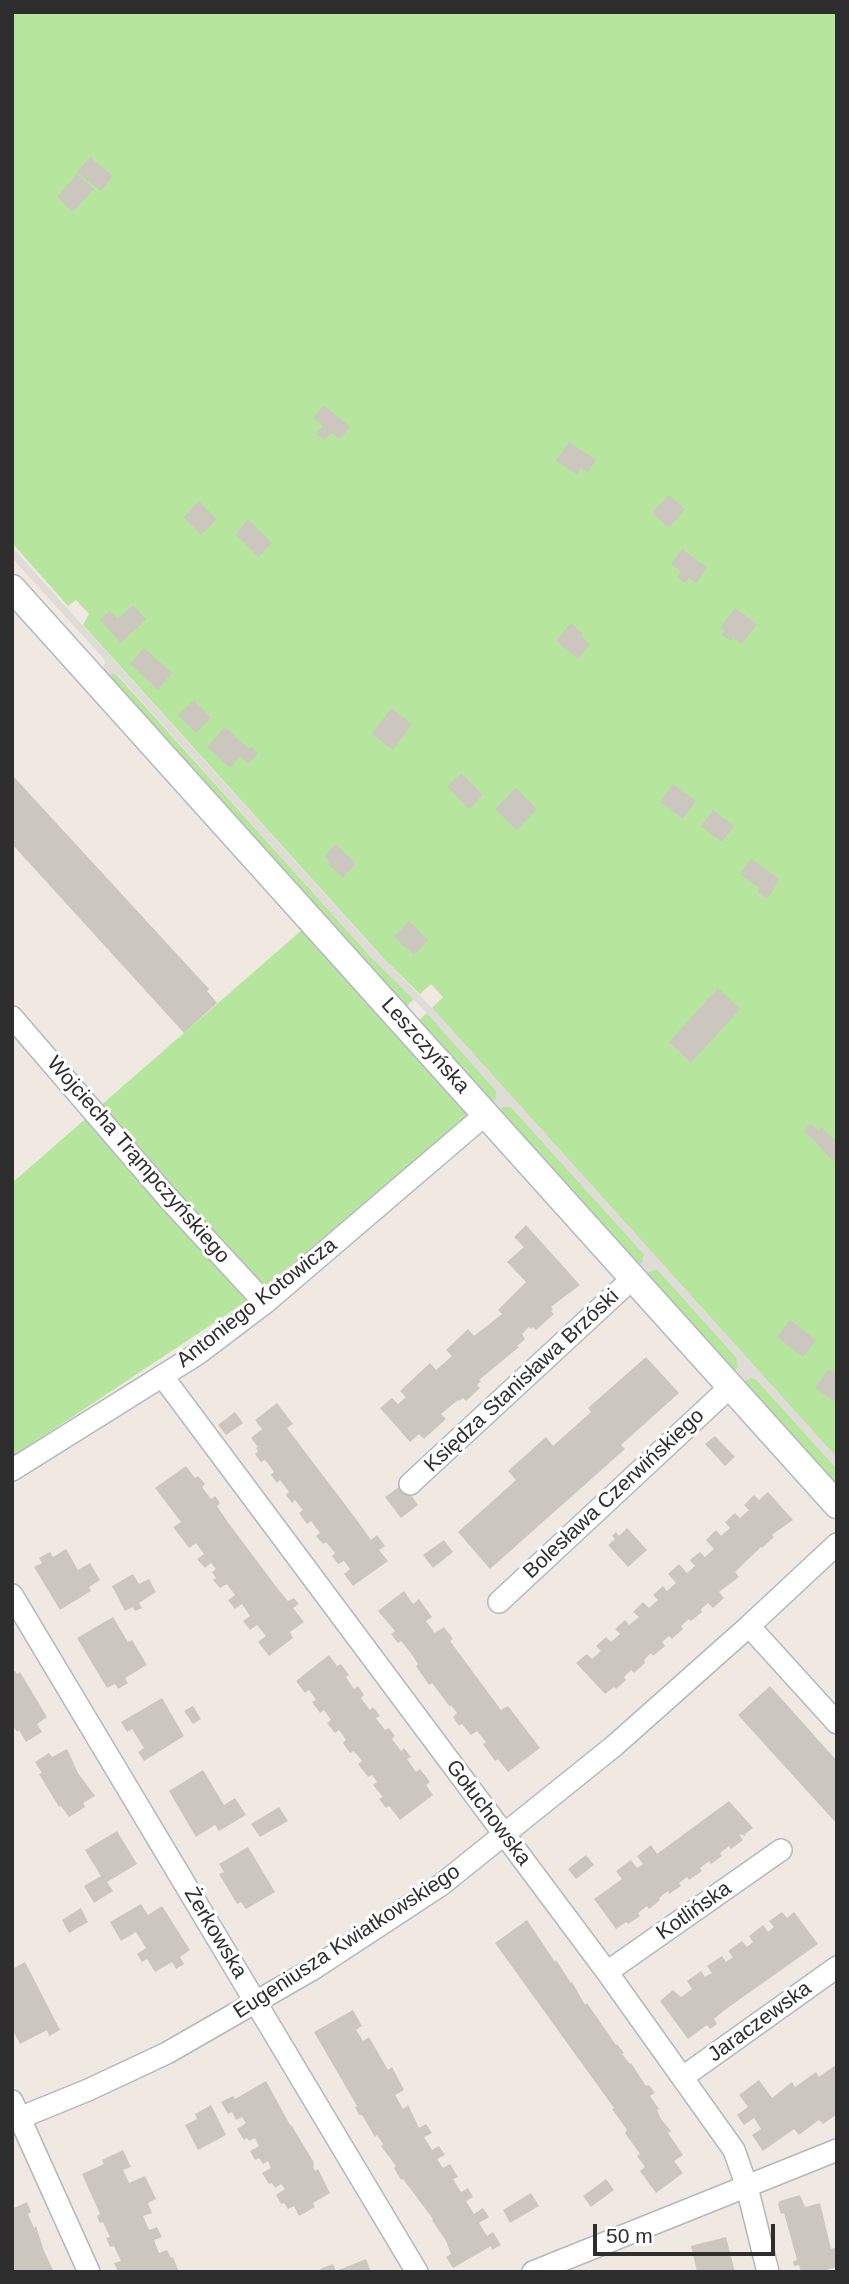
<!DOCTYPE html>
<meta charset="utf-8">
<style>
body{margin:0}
#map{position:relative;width:849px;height:2284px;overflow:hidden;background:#efe9e1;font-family:Helvetica,sans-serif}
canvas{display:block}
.frame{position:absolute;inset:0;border:14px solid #2e2e2e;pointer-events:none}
.scale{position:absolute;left:593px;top:2224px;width:182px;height:32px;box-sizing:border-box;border:4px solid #2e2e2e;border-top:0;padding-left:9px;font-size:21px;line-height:24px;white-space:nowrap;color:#2e2e2e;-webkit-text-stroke:5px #fff;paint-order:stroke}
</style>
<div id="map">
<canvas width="849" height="2284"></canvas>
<div class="frame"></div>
<div class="scale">50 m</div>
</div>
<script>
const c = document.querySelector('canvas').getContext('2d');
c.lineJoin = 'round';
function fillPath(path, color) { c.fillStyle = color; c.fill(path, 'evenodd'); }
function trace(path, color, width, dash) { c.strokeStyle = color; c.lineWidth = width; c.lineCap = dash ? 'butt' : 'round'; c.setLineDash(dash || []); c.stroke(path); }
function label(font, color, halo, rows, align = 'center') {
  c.font = font + ' Helvetica,sans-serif'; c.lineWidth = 6; c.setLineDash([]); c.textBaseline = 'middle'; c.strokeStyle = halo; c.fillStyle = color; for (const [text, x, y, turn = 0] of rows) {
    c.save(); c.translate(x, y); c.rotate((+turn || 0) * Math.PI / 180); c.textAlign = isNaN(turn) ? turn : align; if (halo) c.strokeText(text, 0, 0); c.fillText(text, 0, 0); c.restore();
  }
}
fillPath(new Path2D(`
 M12,12H837V1458L432,1008L443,997L431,984L420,994L385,960L83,625L89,614L76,600L68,606L12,543Z
 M115,673L371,957L414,999L406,1007L109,675Z
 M303,929L470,1117L247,1301L12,1457V1183Z
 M427,1013L497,1091L496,1099L493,1103L419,1020Z
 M503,1107H511L644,1254L643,1262L640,1265L500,1110Z
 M657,1269L737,1358L738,1367L735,1371L646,1273Z
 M752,1378L756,1379L837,1469V1485L744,1381Z`), '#b6e59e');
fillPath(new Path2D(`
 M12,547L377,952L432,1008L837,1458V1469L756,1379L752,1378L744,1381L735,1371L738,1367L737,1358L657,1269L646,1273L640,1265L643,1262L644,1254L511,1107H503L500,1110L493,1103L496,1099V1091L427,1013L371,957L118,675L115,673L109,675L102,668L105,663L104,659L12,558Z`), '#dfdcd8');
fillPath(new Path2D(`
 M90,157L113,176L101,191L77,172Z
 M77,174L94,189L73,212L57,197Z
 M324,405L350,427L340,439L331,432L325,440L316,434L323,426L313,418Z
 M569,442L596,460L588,472L581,468L577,474L556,461Z
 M669,495L685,509L669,528L652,513Z
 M199,501L217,519L201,535L184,517Z
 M248,519L272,543L258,557L236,535Z
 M682,549L707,568L696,583L689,578L685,583L677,577L681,571L671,564Z
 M133,605L146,619L121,643L100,620L110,611L118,619Z
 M735,608L757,624L742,644L733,638L731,641L722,635L725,631L720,628Z
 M571,623L583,634L581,636L590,644L578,659L556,641Z
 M144,648L172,673L158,690L130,664Z
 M194,700L211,718L196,733L178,715Z
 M391,708L412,724L393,750L372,734Z
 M225,727L249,749L251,747L258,753L248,764L240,756L230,768L207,747Z
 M461,773L483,795L469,809L447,787Z
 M14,777L209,989L207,991L217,1003L184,1033L12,844V778Z
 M673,784L696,801L683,819L660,802Z
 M516,788L537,809L517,830L495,809Z
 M713,810L734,826L722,842L701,826Z
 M335,844L356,863L343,878L328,864L330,862L324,857Z
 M751,859L780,879L767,899L757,892L760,888L740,874Z
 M409,921L428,940L414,955L394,937Z
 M718,988L740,1009L691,1063L669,1042Z
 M811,1123L818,1131L822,1127L837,1143V1157L833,1161L804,1130Z
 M526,1225L580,1285L551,1307L553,1309L551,1311L554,1314L536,1330L533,1327L531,1329L529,1327L522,1334L525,1339L517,1346L519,1347L479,1380L481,1381L477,1385L480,1388L466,1401L463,1398L459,1401L458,1400L441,1414L446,1419L424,1439L419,1434L410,1442L380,1408L392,1398L398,1404L406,1397L400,1391L430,1363L436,1370L452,1356L446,1350L468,1329L474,1336L502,1314L498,1310L526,1282L507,1262L524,1247L514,1237Z
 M790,1320L816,1340L803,1357L777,1337Z
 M646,1357L679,1393L621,1445L625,1449L490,1569L458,1532L516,1480L508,1471L546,1437L553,1446L591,1412L588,1408Z
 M829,1369L837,1375V1403L815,1388Z
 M277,1403L293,1424L287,1428L356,1519L371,1540L377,1535L385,1546L379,1550L388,1561L353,1586L344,1574L350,1569L344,1561L338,1564L332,1556L335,1553L326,1542L323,1544L316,1536L320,1533L311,1521L307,1524L299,1513L303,1510L295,1500L292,1503L286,1495L289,1492L280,1480L277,1483L271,1475L274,1472L265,1460L261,1462L255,1454L258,1451L256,1448L258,1447L251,1438L262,1429L255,1420Z
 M235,1412L243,1423L226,1435L218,1425Z
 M715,1436L735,1457L725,1466L705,1444Z
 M186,1466L195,1478L198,1476L205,1484L202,1487L211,1499L215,1496L220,1503L217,1506L227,1521L278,1589L288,1601L294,1598L299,1604L293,1608L304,1622L290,1632L293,1638L269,1656L258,1642L266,1636L257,1625L250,1630L243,1621L250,1616L242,1604L235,1609L228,1600L235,1595L227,1584L220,1588L213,1580L216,1578L212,1572L216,1569L211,1563L205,1568L197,1559L204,1554L196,1543L189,1548L173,1527L181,1522L155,1488Z
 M403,1484L418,1505L401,1518L385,1497Z
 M768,1492L793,1520L772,1535L774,1537L762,1548L761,1547L735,1572L739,1577L719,1592L724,1598L713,1608L708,1603L701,1609L702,1612L691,1621L689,1619L681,1626L683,1629L672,1639L669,1636L662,1642L665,1646L653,1656L651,1653L644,1660L645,1663L634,1673L631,1670L624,1677L626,1680L616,1689L614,1687L605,1694L576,1663L587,1654L592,1659L601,1651L596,1646L606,1637L611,1642L620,1634L615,1629L625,1620L629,1625L639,1617L633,1612L643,1602L649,1608L658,1600L653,1595L663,1586L667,1591L676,1583L668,1574L679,1564L687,1573L695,1566L690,1560L700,1552L705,1557L714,1549L706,1540L716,1530L721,1536L730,1528L725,1522L735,1513L740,1518L749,1510L744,1505L754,1495L759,1500Z
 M627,1528L647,1550L628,1567L608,1545L615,1539L612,1536L616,1532L619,1536Z
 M444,1540L453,1552L433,1568L423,1555Z
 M66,1549L78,1570L90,1563L100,1580L89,1587L91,1591L60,1610L34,1567L42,1563L39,1558L50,1552L53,1557Z
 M133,1574L139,1584L149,1579L156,1592L139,1603L142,1608L135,1611L133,1607L125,1611L112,1586Z
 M404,1591L413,1604L419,1599L432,1617L426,1621L435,1633L444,1627L453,1639L450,1641L501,1710L508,1706L540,1748L508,1772L498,1759L495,1761L483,1744L486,1742L477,1731L471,1735L462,1724L459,1726L453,1717L457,1713L451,1705L450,1707L432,1683L429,1685L416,1666L418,1664L410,1652L401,1641L398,1643L391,1634L395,1631L378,1611Z
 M113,1617L128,1642L132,1640L147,1665L125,1678L128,1683L118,1689L115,1684L107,1688L77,1638Z
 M329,1655L337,1666L341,1664L349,1675L346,1677L354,1689L358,1686L364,1695L361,1698L370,1710L373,1707L380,1716L376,1718L385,1730L389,1728L395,1736L392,1739L401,1751L404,1748L411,1757L407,1759L416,1772L420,1769L430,1782L426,1785L433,1795L400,1820L389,1806L386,1808L379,1799L383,1797L373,1785L377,1782L372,1775L368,1777L358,1764L362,1761L354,1751L350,1753L343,1743L346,1740L339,1730L335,1733L327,1723L331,1720L324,1710L320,1713L312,1702L316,1700L309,1690L305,1693L296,1681Z
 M15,1671L17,1674L20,1672L47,1717L37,1724L42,1732L26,1742L19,1730L17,1732L12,1724V1672Z
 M770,1686L837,1761V1824L738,1715Z
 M162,1698L184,1736L144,1761L138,1752L144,1748L132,1729L127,1732L121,1722Z
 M193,1706L201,1719L193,1724L184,1711Z
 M67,1749L78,1773L95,1796L83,1803L85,1807L69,1817L61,1806L59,1807L39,1774L42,1773L35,1762L49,1753L52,1757Z
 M203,1770L224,1805L235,1798L246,1815L219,1831L215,1825L196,1837L169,1791Z
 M729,1801L753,1828L745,1834L746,1836L739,1834L743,1840L731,1849L729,1846L720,1853L722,1856L711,1864L709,1861L700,1868L702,1871L689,1880L687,1877L679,1883L681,1886L669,1894L668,1891L659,1898L660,1900L649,1909L647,1906L638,1913L640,1916L628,1924L626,1922L616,1929L594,1899L622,1879L616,1871L631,1860L637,1868L643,1864L637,1856L651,1845L657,1854Z
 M279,1807L288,1821L260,1837L251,1824Z
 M117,1831L137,1864L107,1882L113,1891L94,1903L84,1886L101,1876L85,1850Z
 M248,1847L275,1892L246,1909L241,1902L237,1904L219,1874L224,1872L219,1864Z
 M586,1855L594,1865L576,1879L568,1869Z
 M141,1904L148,1915L162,1906L190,1950L180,1957L184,1964L176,1969L172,1962L155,1972L147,1959L142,1962L137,1954L146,1948L136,1932L121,1941L110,1922Z
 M81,1908L88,1922L69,1933L62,1920Z
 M782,1912L787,1918L794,1912L818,1944L726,2009L714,2019L717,2024L710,2029L707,2025L688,2039L660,2001L673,1990L681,1997L692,1989L687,1981L701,1971L705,1977L712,1973L707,1966L722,1956L726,1962L733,1957L728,1951L742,1941L747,1947L753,1942L749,1936L763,1925L768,1932L774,1927L769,1921Z
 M527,1920L555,1962L556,1960L571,1983L572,1982L585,2005L587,2003L616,2045L617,2044L624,2053L622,2054L630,2064L631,2063L646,2086L649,2085L655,2093L650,2096L659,2109L657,2110L661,2119L671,2131L668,2133L683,2155L674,2161L683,2173L656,2193L640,2171L645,2167L637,2156L640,2154L625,2133L627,2130L612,2109L614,2108L495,1943Z
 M25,1962L60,2030L49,2036L47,2030L20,2044L12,2029V1969Z
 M353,2010L362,2026L356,2030L363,2041L369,2037L388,2070L392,2067L404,2090L395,2095L403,2109L408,2105L419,2128L426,2124L432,2133L424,2137L432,2150L439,2146L445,2155L437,2159L443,2168L450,2164L458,2177L453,2179L461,2192L468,2188L473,2197L466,2201L474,2214L483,2208L489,2217L479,2223L487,2236L493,2232L501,2245L492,2250L491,2246L453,2268L446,2257L451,2254L446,2241L432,2220L433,2219L403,2179L401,2180L394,2168L396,2166L381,2146L383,2144L377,2135L375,2137L362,2115H359L355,2107L357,2106L314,2032Z
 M837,2064V2114L823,2124L819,2120L799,2135L794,2129L763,2151L752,2135L761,2129L754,2118L744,2125L737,2115L748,2107L739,2095L759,2080L772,2098L792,2082L795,2087L816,2072L819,2077Z
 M266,2081L290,2125L292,2126L313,2161L314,2166L313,2167L315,2171L318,2169L330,2193L313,2203L315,2207L299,2216L294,2206L288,2209L284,2203L281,2204L276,2195L285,2189L281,2184L275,2188L272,2183L269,2184L262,2173L271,2168L268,2161L263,2164L259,2158L255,2160L250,2151L259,2146L255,2138L249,2141L247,2138L244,2140L237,2129L246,2123L242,2117L236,2120L232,2112L228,2114L221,2102L233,2096L235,2099Z
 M211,2105L226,2135L198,2150L185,2125L197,2119L195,2114Z
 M123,2150L131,2167L123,2170L129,2183L145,2176L156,2199L148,2203L152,2213L143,2216L149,2230L157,2227L162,2237L154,2240L159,2253L167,2250L171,2258L173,2257L179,2272H118L114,2263L121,2261L114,2246L110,2247L106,2238L110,2237L103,2222L100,2223L97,2216L100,2214L82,2174L104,2164L102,2160Z
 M606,2179L614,2190L591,2207L583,2196Z
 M531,2193L539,2206L510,2223L503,2210Z
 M800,2195L805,2207L820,2203L831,2249L837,2247V2267L818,2272H801L799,2265L794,2266L793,2261L797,2260L784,2213L781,2214L778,2204L780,2201Z
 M27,2202L31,2212L28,2214L34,2228L36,2226L44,2251L54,2272H12V2209Z
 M726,2237L735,2272H697L691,2246Z
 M366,2259L371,2272H322L320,2269L333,2264L336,2271Z`), '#cbc7bf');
const minor = new Path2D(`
 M12,1017L167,1197L265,1303
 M163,1377L607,1972L734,2150L747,2187L768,2272
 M12,1470L199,1353L265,1303L486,1114
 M410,1484L633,1278
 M12,1595L417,2272
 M499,1602L730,1387
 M749,1626L837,1723
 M607,1972L781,1850
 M683,2077L837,1967
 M12,2101L89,2272
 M12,2121L88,2090L167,2053L313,1969L441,1885L614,1746L749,1626L837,1544
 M533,2272L837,2150`);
const tertiary = new Path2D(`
 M12,588L837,1505`);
trace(minor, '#b4b7c1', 24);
trace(tertiary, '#b4b7c1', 29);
trace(minor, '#fff', 21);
trace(tertiary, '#fff', 26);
label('21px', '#2e2e2e', '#fff', [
 ["Leszczyńska",425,1046,48],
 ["Wojciecha Trąmpczyńskiego",138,1160,49],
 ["Antoniego Kotowicza",257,1303,-38],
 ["Księdza Stanisława Brzóski",522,1381,-43],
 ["Bolesława Czerwińskiego",614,1494,-43],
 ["Gołuchowska",488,1813,53],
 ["Kotlińska",694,1911,-35],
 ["Żerkowska",215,1933,59],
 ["Eugeniusza Kwiatkowskiego",347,1942,-33],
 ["Jaraczewska",760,2022,-36]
]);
</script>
